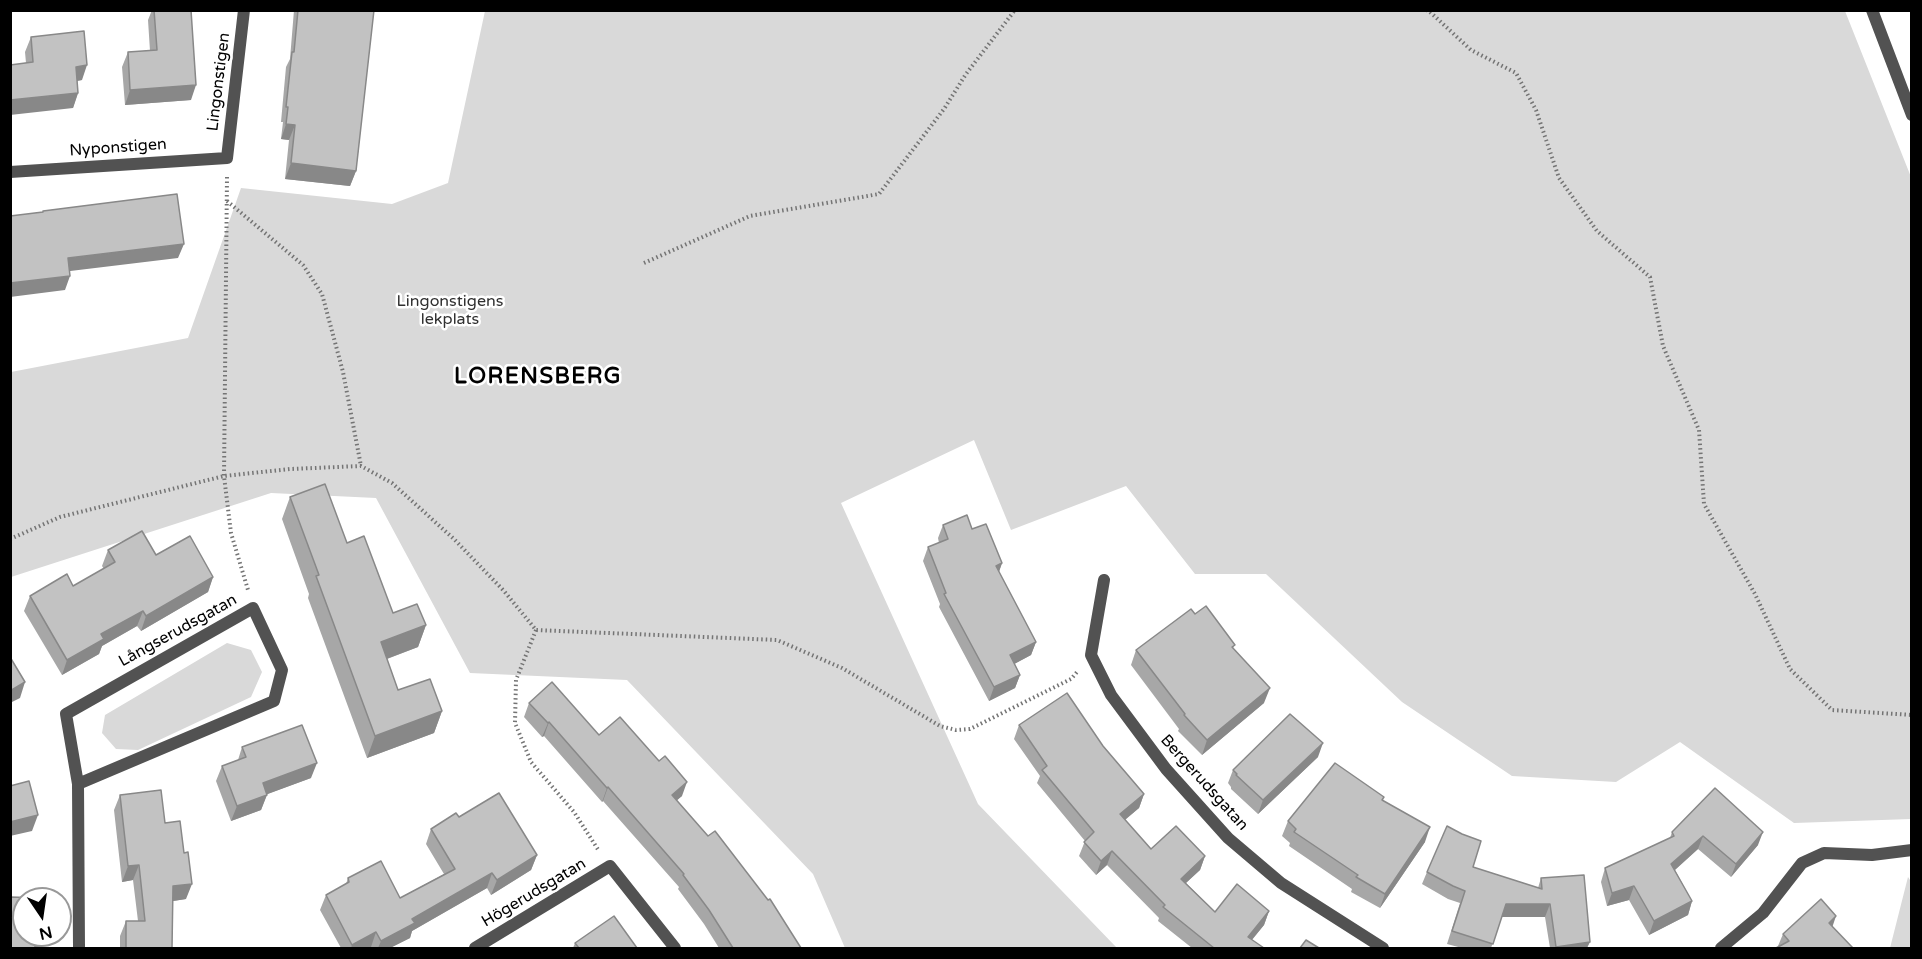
<!DOCTYPE html>
<meta charset="utf-8">
<style>
body{margin:0}
#map{position:relative;width:1922px;height:959px;overflow:hidden;background:#fff;font-family:"Varela Round",sans-serif}
canvas{display:block}
.frame{position:absolute;inset:0;border:12px solid #000;pointer-events:none}
.north{position:absolute;left:12px;top:887px;width:60px;height:60px;box-sizing:border-box;background:#fff;border:2px solid #999;border-radius:50%;rotate:167deg;font-size:16px;font-weight:700;line-height:24px;text-align:center;color:#000}
.north::after{content:'';display:block;margin:auto;width:21px;height:27px;background:#000;clip-path:polygon(50% 0,100% 100%,50% 72%,0 100%)}
</style>
<div id="map">
<canvas width="1922" height="959"></canvas>
<div class="frame"></div>
<div class="north">N</div>
</div>
<script>
const c = document.querySelector('canvas').getContext('2d');
c.lineJoin = 'round';
function fillPath(path, color) { c.fillStyle = color; c.fill(path, 'evenodd'); }
function trace(path, color, width, dash) { c.strokeStyle = color; c.lineWidth = width; c.lineCap = dash ? 'butt' : 'round'; c.setLineDash(dash || []); c.stroke(path); }
function label(font, color, halo, rows, align = 'center') {
  c.font = font + ' "Varela Round",sans-serif'; c.lineWidth = 5; c.setLineDash([]); c.textBaseline = 'middle'; c.strokeStyle = halo; c.fillStyle = color; for (const [text, x, y, turn = 0] of rows) {
    c.save(); c.translate(x, y); c.rotate((+turn || 0) * Math.PI / 180); c.textAlign = isNaN(turn) ? turn : align; if (halo) c.strokeText(text, 0, 0); c.fillText(text, 0, 0); c.restore();
  }
}
fillPath(new Path2D(`
 M485,11H1845L1911,177V819L1794,823L1680,742L1616,782L1512,776L1402,702L1266,574H1195L1126,486L1011,530L974,440L841,503L978,804L1117,948H845L813,874L627,680L470,673L376,498L271,493L11,577V372L188,338L241,188L392,204L448,183Z
 M227,643L251,650L262,672L251,697L138,750L116,749L102,733L105,715Z
 M1908,877L1912,883L1911,948H1890Z`), '#d9d9d9');
trace(new Path2D(`
 M1426,10L1429,11L1471,50L1516,73L1536,110L1559,178L1597,231L1650,277L1663,346L1699,430L1704,504L1755,594L1790,669L1832,710L1912,715
 M227,177L224,476L231,533L248,590
 M227,201L303,265L322,294L343,372L361,466
 M644,263L750,216L879,194L944,109L966,74L1015,10
 M10,539L60,517L224,476L290,469L361,466L392,483L454,539L504,591L536,630L777,640L842,668L940,726L956,730L970,729L1071,679L1077,672
 M536,630L516,680L515,723L531,762L574,812L599,851`), '#747474', 4, [1.5, 3]);
trace(new Path2D(`
 M10,172L227,158L244,10
 M1104,580L1091,655L1111,695L1166,769L1228,838L1281,883L1383,948
 M78,784L274,701L282,670L253,608L66,714L78,784L79,948
 M475,948L610,866L675,948
 M1721,948L1763,913L1802,863L1824,853L1872,855L1912,850`), '#525252', 12);
trace(new Path2D(`
 M1872,10L1912,115`), '#525252', 12);
fillPath(new Path2D(`
 M152,10H191V100L125,105L122,67L128,52L150,51L148,20Z
 M294,10H374L356,171L350,186L285,179L289,140L281,139L283,122H281L286,67L290,59Z
 M31,37L82,80L77,81L78,93L73,108L26,63L25,52Z
 M290,497L347,543L393,613L426,625L418,647L387,659L398,690L442,711L434,733L367,758L308,598L309,594L282,519Z
 M943,525L972,529L1002,563L999,572L1036,642L1031,655L1014,664L1020,675L1015,688L989,701L939,607L940,604L923,561L928,547L939,543L938,538Z
 M108,550L156,555L213,577L208,592L141,631L137,626L102,646L99,654L62,675L24,611L30,596L73,586L104,569L102,566Z
 M1195,614L1235,645L1233,648L1264,703L1202,755L1178,731L1179,729L1131,665L1136,650Z
 M529,703L599,735L682,796L676,800L801,948H719L704,924L678,889L679,887L603,801L602,802L544,736L542,737L524,717Z
 M1019,725L1103,746L1144,794L1139,808L1125,820L1151,849L1205,856L1200,870L1186,883L1215,912L1269,911L1264,925L1252,940L1264,948H1192L1158,921L1159,918L1107,865L1096,875L1079,856L1085,841L1037,783L1040,776L1014,739Z
 M242,747L311,778L267,794L261,810L231,821L216,781L222,766L238,760Z
 M1318,757L1258,814L1231,789V787L1228,783L1233,770Z
 M1715,788L1758,845L1731,877L1698,849L1675,870L1692,901L1688,915L1649,935L1629,900L1607,906L1601,882L1605,868L1670,838L1672,832Z
 M120,795L165,823L186,899L173,901L172,948H120V936L126,921H138L133,880L122,882L114,810Z
 M1383,800L1425,842L1380,908L1351,892L1352,889L1289,846L1290,843L1282,836L1288,821Z
 M459,817L537,855L531,870L491,895L487,888L412,931L410,938L390,948H371V947L368,948H341L320,910L326,895L346,884L348,878L400,898L444,874L426,844L431,829Z
 M1473,867L1538,888L1541,878L1587,948H1550L1545,917H1502L1491,948H1462L1447,944L1460,903L1448,899L1422,884L1427,872Z
 M1836,916L1779,947L1778,946L1783,934Z
 M575,943L637,948H573Z`), '#a7a7a7');
fillPath(new Path2D(`
 M87,65L82,80L70,82L76,67Z
 M196,85L191,100L125,105L130,90Z
 M78,93L73,108L10,115V100Z
 M286,124L295,125L289,140L281,139Z
 M291,163L356,171L350,186L285,179Z
 M184,244L178,258L62,272L68,258Z
 M70,276L65,290L10,297V283Z
 M1002,563L997,577L996,566Z
 M213,577L208,592L141,631L146,616Z
 M143,611L137,626L102,646L99,654L62,675L67,660L101,634Z
 M426,625L418,647L373,664L381,642Z
 M1036,642L1031,655L1005,669L1010,655Z
 M1020,675L1015,688L989,701L994,687Z
 M25,682L20,698L10,703V691Z
 M1270,688L1264,703L1202,755L1207,740Z
 M442,711L434,733L367,758L375,736Z
 M549,722L544,736L542,737L548,723Z
 M1323,743L1318,757L1258,814L1263,800Z
 M317,763L311,778L257,798L263,783Z
 M687,782L682,796L667,809L672,795Z
 M608,787L603,801L602,802L607,788Z
 M1144,794L1139,808L1115,828L1120,814Z
 M267,795L261,810L231,821L237,806Z
 M38,815L32,831L10,836V822Z
 M1430,827L1425,842L1380,908L1385,894Z
 M1763,832L1758,845L1731,877L1736,864Z
 M1703,836L1698,849L1667,877L1671,864Z
 M1112,851L1107,865L1096,875L1101,861Z
 M537,855L531,870L491,895L497,880Z
 M1205,856L1200,870L1176,892L1181,879Z
 M139,865L133,880L122,882L128,866Z
 M492,873L487,888L412,931L410,938L390,948H378L381,941L412,919Z
 M192,884L186,899L167,902L173,886Z
 M1634,886L1629,900L1607,906L1612,893Z
 M1692,901L1688,915L1649,935L1654,921Z
 M1506,904H1550L1545,917H1501Z
 M1269,911L1264,925L1245,948L1248,937Z
 M1836,916L1832,928L1829,923Z
 M376,932L371,947L368,948H351L352,945Z
 M35,936H44L40,948H30Z
 M1590,942L1587,948H1556V947Z`), '#888');
const building = new Path2D(`
 M154,10H191L196,85L130,90L128,52L157,50Z
 M298,10H374L356,171L291,163L295,125L286,124L288,107H286L292,52H294Z
 M84,31L87,65L76,67L78,93L10,100V65L33,62L31,37Z
 M177,194L184,244L68,258L70,276L10,283V216L43,212V211Z
 M325,484L347,543L364,536L393,613L417,604L426,625L381,642L398,690L430,679L442,711L375,736L316,576L319,575L290,497Z
 M967,515L972,529L986,524L1002,563L996,566L1036,642L1010,655L1020,675L994,687L944,594L946,593L928,547L948,539L943,525Z
 M142,531L156,555L190,536L213,577L146,616L143,611L101,634L104,639L67,660L30,596L67,574L73,586L115,562L108,550Z
 M1206,606L1235,645L1232,647L1270,688L1207,740L1184,715L1185,714L1136,650L1191,609L1195,614Z
 M10,657L25,682L10,691Z
 M552,682L599,735L620,717L659,761L665,756L687,782L672,795L708,836L715,831L768,900L770,899L801,948H733L709,910L683,875L684,874L608,787L607,788L549,722L548,723L529,703Z
 M1067,693L1103,746L1144,794L1120,814L1151,849L1176,826L1205,856L1181,879L1215,912L1237,884L1269,911L1248,937L1264,948H1214L1163,907L1165,905L1112,851L1101,861L1084,842L1094,832L1042,770L1047,766L1019,725Z
 M1290,714L1323,743L1263,800L1236,775L1237,774L1233,770Z
 M302,725L317,763L263,783L267,795L237,806L222,766L246,757L242,747Z
 M1335,763L1384,797L1382,800L1430,827L1385,894L1356,877L1358,875L1294,832L1296,829L1288,821Z
 M29,781L38,815L10,822V786Z
 M1715,788L1763,832L1736,864L1703,836L1671,864L1692,901L1654,921L1634,886L1612,893L1605,868L1674,836L1672,832Z
 M161,790L165,823L180,821L184,853L188,852L192,884L173,886L172,948H126V921H145L139,865L128,866L120,795Z
 M499,793L537,855L497,880L492,873L412,919L415,923L381,941L376,932L352,945L326,895L349,882L348,878L381,861L400,898L455,869L431,829L456,813L459,817Z
 M1447,826L1462,834L1481,841L1473,867L1542,889L1541,878L1584,875L1590,942L1556,947L1550,904H1506L1493,944L1452,931L1465,891L1453,886L1427,872Z
 M10,897L44,898V899H24V935H44V936H35V948H10Z
 M1821,899L1836,916L1829,923L1853,948H1776L1789,941L1783,934Z
 M614,916L637,948H579L575,943Z
 M1306,940L1319,948H1300Z`);
fillPath(building, '#c2c2c2');
trace(building, '#888', 1.5);
label('16px', '#000', '#fff', [
 ["Lingonstigen",219,82,-83],
 ["Nyponstigen",118,148,-4],
 ["Långserudsgatan",178,631,-29],
 ["Bergerudsgatan",1204,783,48],
 ["Högerudsgatan",534,893,-31]
]);
label('16px', '#303030', '#fff', [
 ["Lingonstigens",450,302],
 ["lekplats",450,320]
]);
c.letterSpacing = '1.5px';
label('bold 22px', '#000', '#fff', [
 ["LORENSBERG",538,377]
]);
c.letterSpacing = '0px';
</script>
